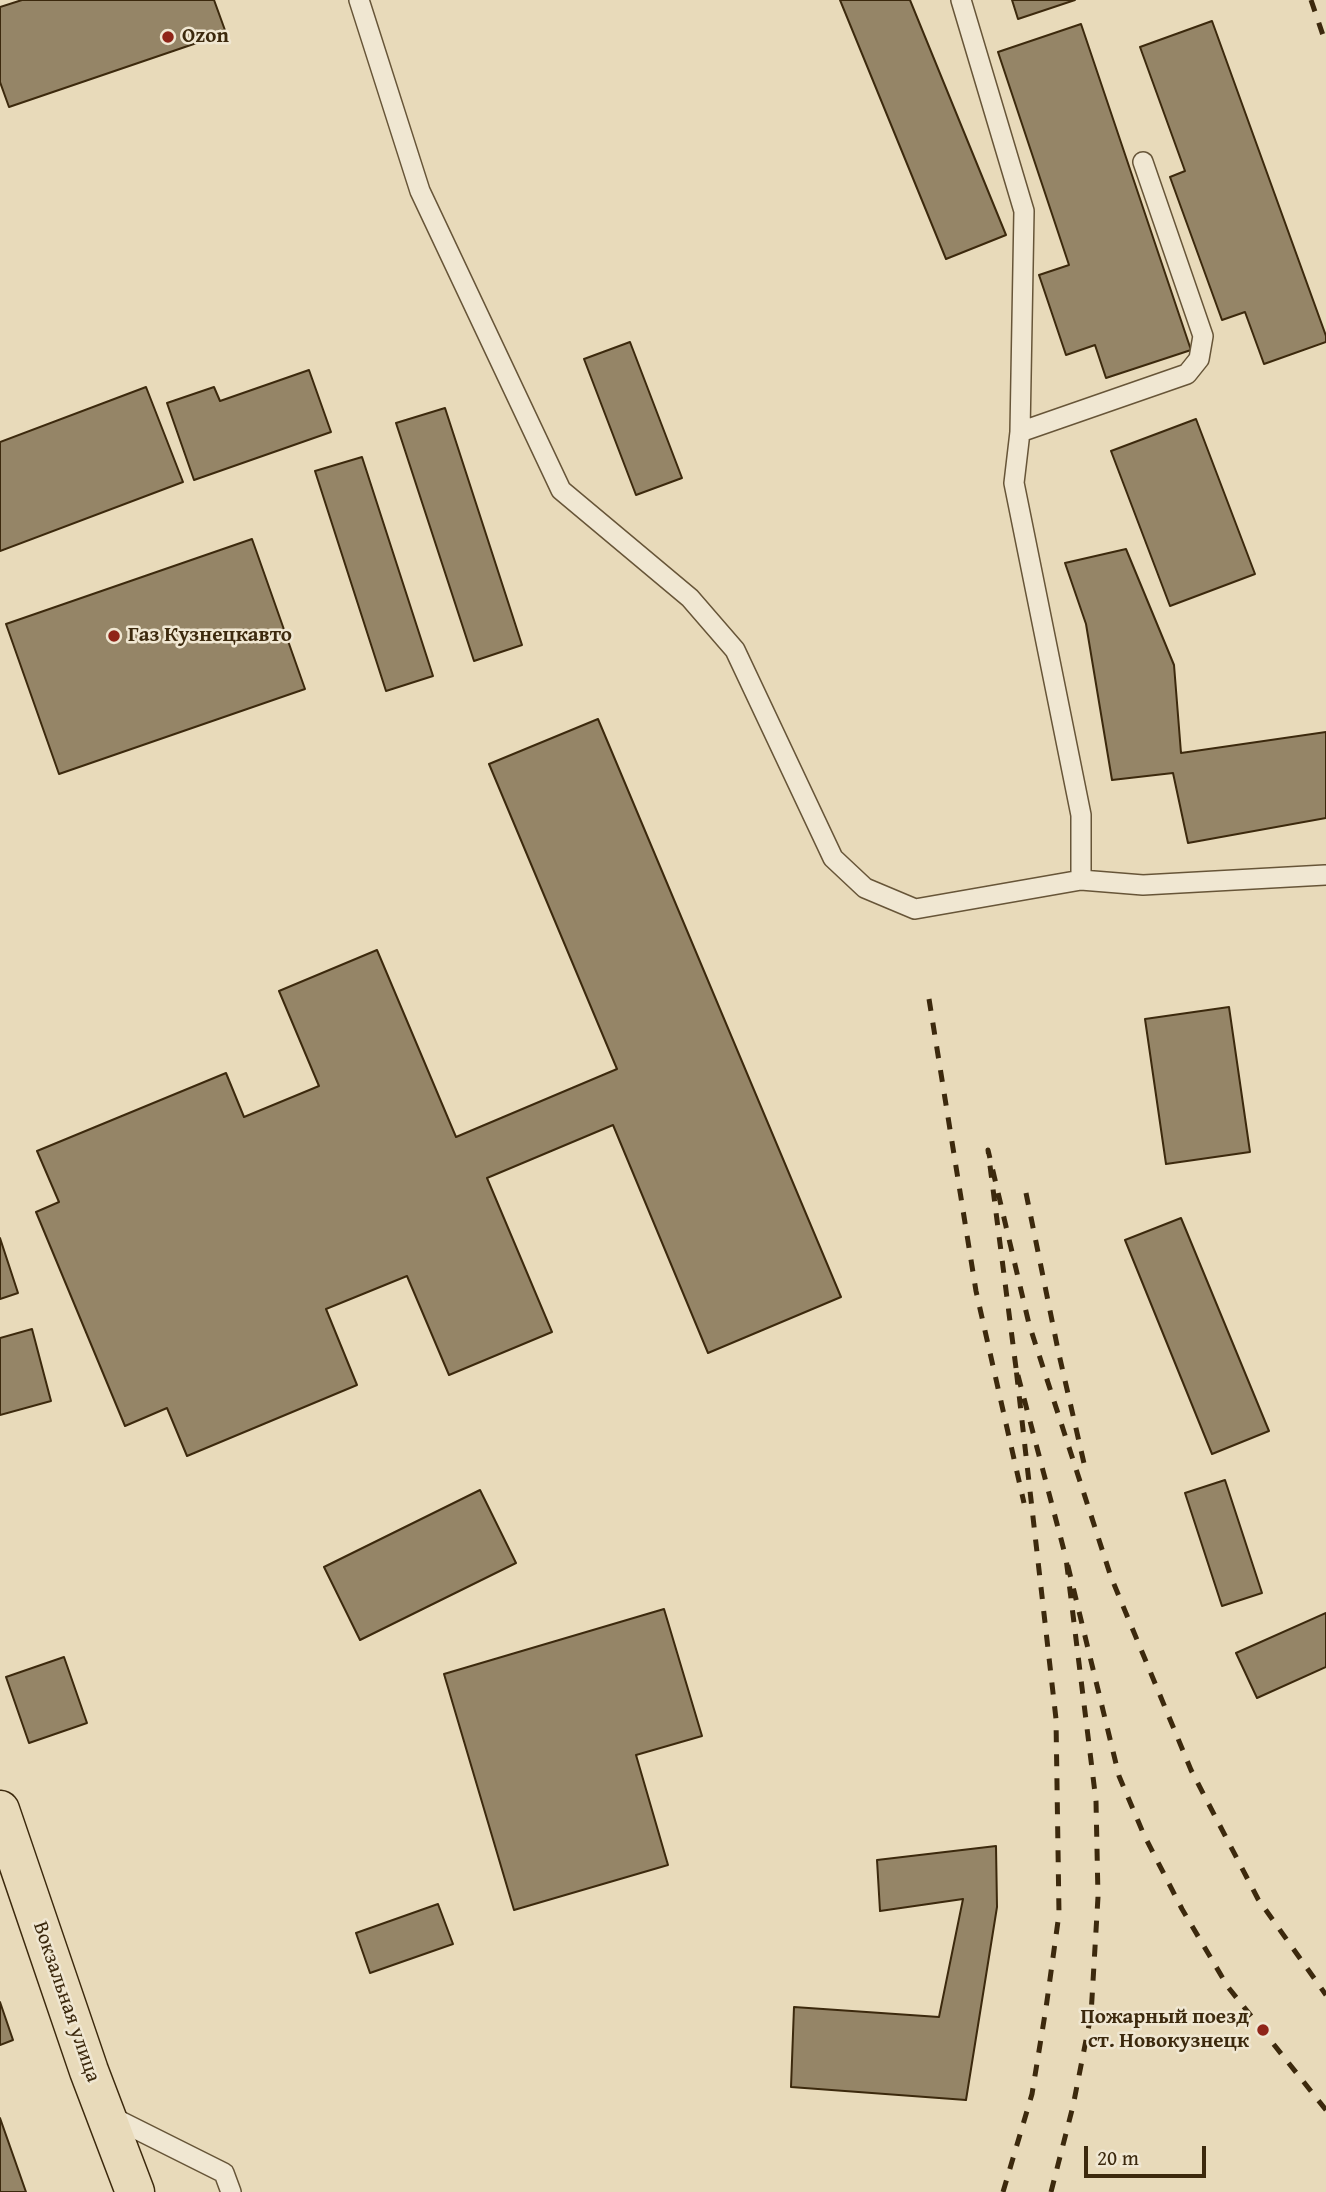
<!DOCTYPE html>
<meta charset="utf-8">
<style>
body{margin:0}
#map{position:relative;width:1326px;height:2192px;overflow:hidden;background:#e8daba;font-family:"Gentium Book Plus",serif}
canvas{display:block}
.scale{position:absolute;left:1084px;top:2146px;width:122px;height:32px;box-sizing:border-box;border:4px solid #3c290d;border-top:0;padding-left:9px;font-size:21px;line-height:24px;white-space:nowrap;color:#3c290d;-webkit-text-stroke:5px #f0e7d2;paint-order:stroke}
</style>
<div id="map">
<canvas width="1326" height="2192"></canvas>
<div class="scale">20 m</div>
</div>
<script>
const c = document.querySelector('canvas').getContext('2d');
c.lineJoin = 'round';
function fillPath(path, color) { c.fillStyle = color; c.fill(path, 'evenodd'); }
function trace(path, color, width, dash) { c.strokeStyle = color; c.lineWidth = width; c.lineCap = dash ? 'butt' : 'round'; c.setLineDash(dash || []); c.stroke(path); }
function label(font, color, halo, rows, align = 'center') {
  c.font = font + ' "Gentium Book Plus",serif'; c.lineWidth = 5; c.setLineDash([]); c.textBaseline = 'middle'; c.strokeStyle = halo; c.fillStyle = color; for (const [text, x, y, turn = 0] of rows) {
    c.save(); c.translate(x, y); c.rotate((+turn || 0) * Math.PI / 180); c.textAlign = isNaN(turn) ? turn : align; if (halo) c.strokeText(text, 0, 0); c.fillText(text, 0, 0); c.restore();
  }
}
const building = new Path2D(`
 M22,0H214L226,33L9,107L0,82V7Z
 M840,0H910L1006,235L946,259Z
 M1012,0H1075L1018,19Z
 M1212,21L1326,336V342L1264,364L1245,312L1222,320L1170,177L1185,171L1140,47Z
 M1081,24L1191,350L1106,378L1095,345L1066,355L1039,275L1069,265L998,52Z
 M630,342L682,478L636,495L584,359Z
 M309,370L331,432L194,480L167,403L214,387L220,401Z
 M146,387L183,482L0,551V442Z
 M445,408L522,645L474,661L396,423Z
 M1196,419L1255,574L1170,606L1111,451Z
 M362,457L433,676L386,691L315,471Z
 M252,539L305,689L59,774L6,624Z
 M1126,549L1174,665L1181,753L1326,732V818L1188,843L1173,773L1112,780L1086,624L1065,563Z
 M598,719L841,1297L708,1353L613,1125L487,1178L552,1332L449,1375L407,1276L326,1309L357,1385L187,1456L167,1408L125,1426L36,1212L59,1202L37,1151L226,1073L244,1117L319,1086L279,991L377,950L456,1137L617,1069L489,764Z
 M1229,1007L1250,1152L1166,1164L1145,1019Z
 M1181,1218L1269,1431L1212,1454L1125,1240Z
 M0,1238L18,1293L0,1299Z
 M32,1329L51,1401L0,1415V1338Z
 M1225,1480L1262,1593L1222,1606L1185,1493Z
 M480,1490L516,1563L360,1640L324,1567Z
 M664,1609L702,1736L636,1755L668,1865L514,1910L444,1674Z
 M1326,1613V1667L1257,1698L1236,1653Z
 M64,1657L87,1723L29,1743L6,1677Z
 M996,1846L997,1907L966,2100L791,2087L794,2007L939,2017L963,1899L880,1911L877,1860Z
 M438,1904L453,1944L370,1973L356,1933Z
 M0,2002L13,2040L0,2045Z
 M0,2118L26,2192H0Z`);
fillPath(building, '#958567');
trace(building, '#3c290d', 2);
const lane = new Path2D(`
 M359,0L420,191L561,490L690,598L735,650L833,858L865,888L915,909L1081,880L1143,885L1325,875
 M961,0L1024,211L1020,432L1014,483L1081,815V880
 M1020,432L1187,374L1199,359L1203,336L1143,162
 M108,2115L224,2173L231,2192`);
const primary = new Path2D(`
 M0,1810L89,2071L135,2192`);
trace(lane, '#675538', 22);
trace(primary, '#3c290d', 41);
trace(lane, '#f0e7d2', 19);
trace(primary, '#e8daba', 38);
trace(new Path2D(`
 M1311,0L1326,44
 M929,999L976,1291L1024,1503
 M1026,1193L1058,1350L1086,1472
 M1016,1368L988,1150L1029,1324L1111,1577L1191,1770L1258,1899L1326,1995
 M1003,2192L1032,2094L1046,2008L1059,1914L1056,1719L1016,1368L1066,1558
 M1051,2192L1073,2106L1091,2015L1098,1897L1096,1801L1066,1558L1119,1776L1144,1835L1182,1909L1228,1987L1326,2110`), '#3c290d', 5, [12, 12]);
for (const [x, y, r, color] of [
 [168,37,7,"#8f2418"],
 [114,636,7,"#8f2418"],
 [1263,2030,7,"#8f2418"]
]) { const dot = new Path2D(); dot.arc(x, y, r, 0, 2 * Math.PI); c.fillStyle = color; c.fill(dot); trace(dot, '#f0e7d2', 2.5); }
label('bold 21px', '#3c290d', '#f0e7d2', [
 ["Ozon",182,37],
 ["Газ Кузнецкавто",128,636],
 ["Пожарный поезд",1249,2018,"right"],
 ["ст. Новокузнецк",1249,2042,"right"]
], 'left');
label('21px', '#3c290d', '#f0e7d2', [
 ["Вокзальная улица",66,2002,71]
]);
</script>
